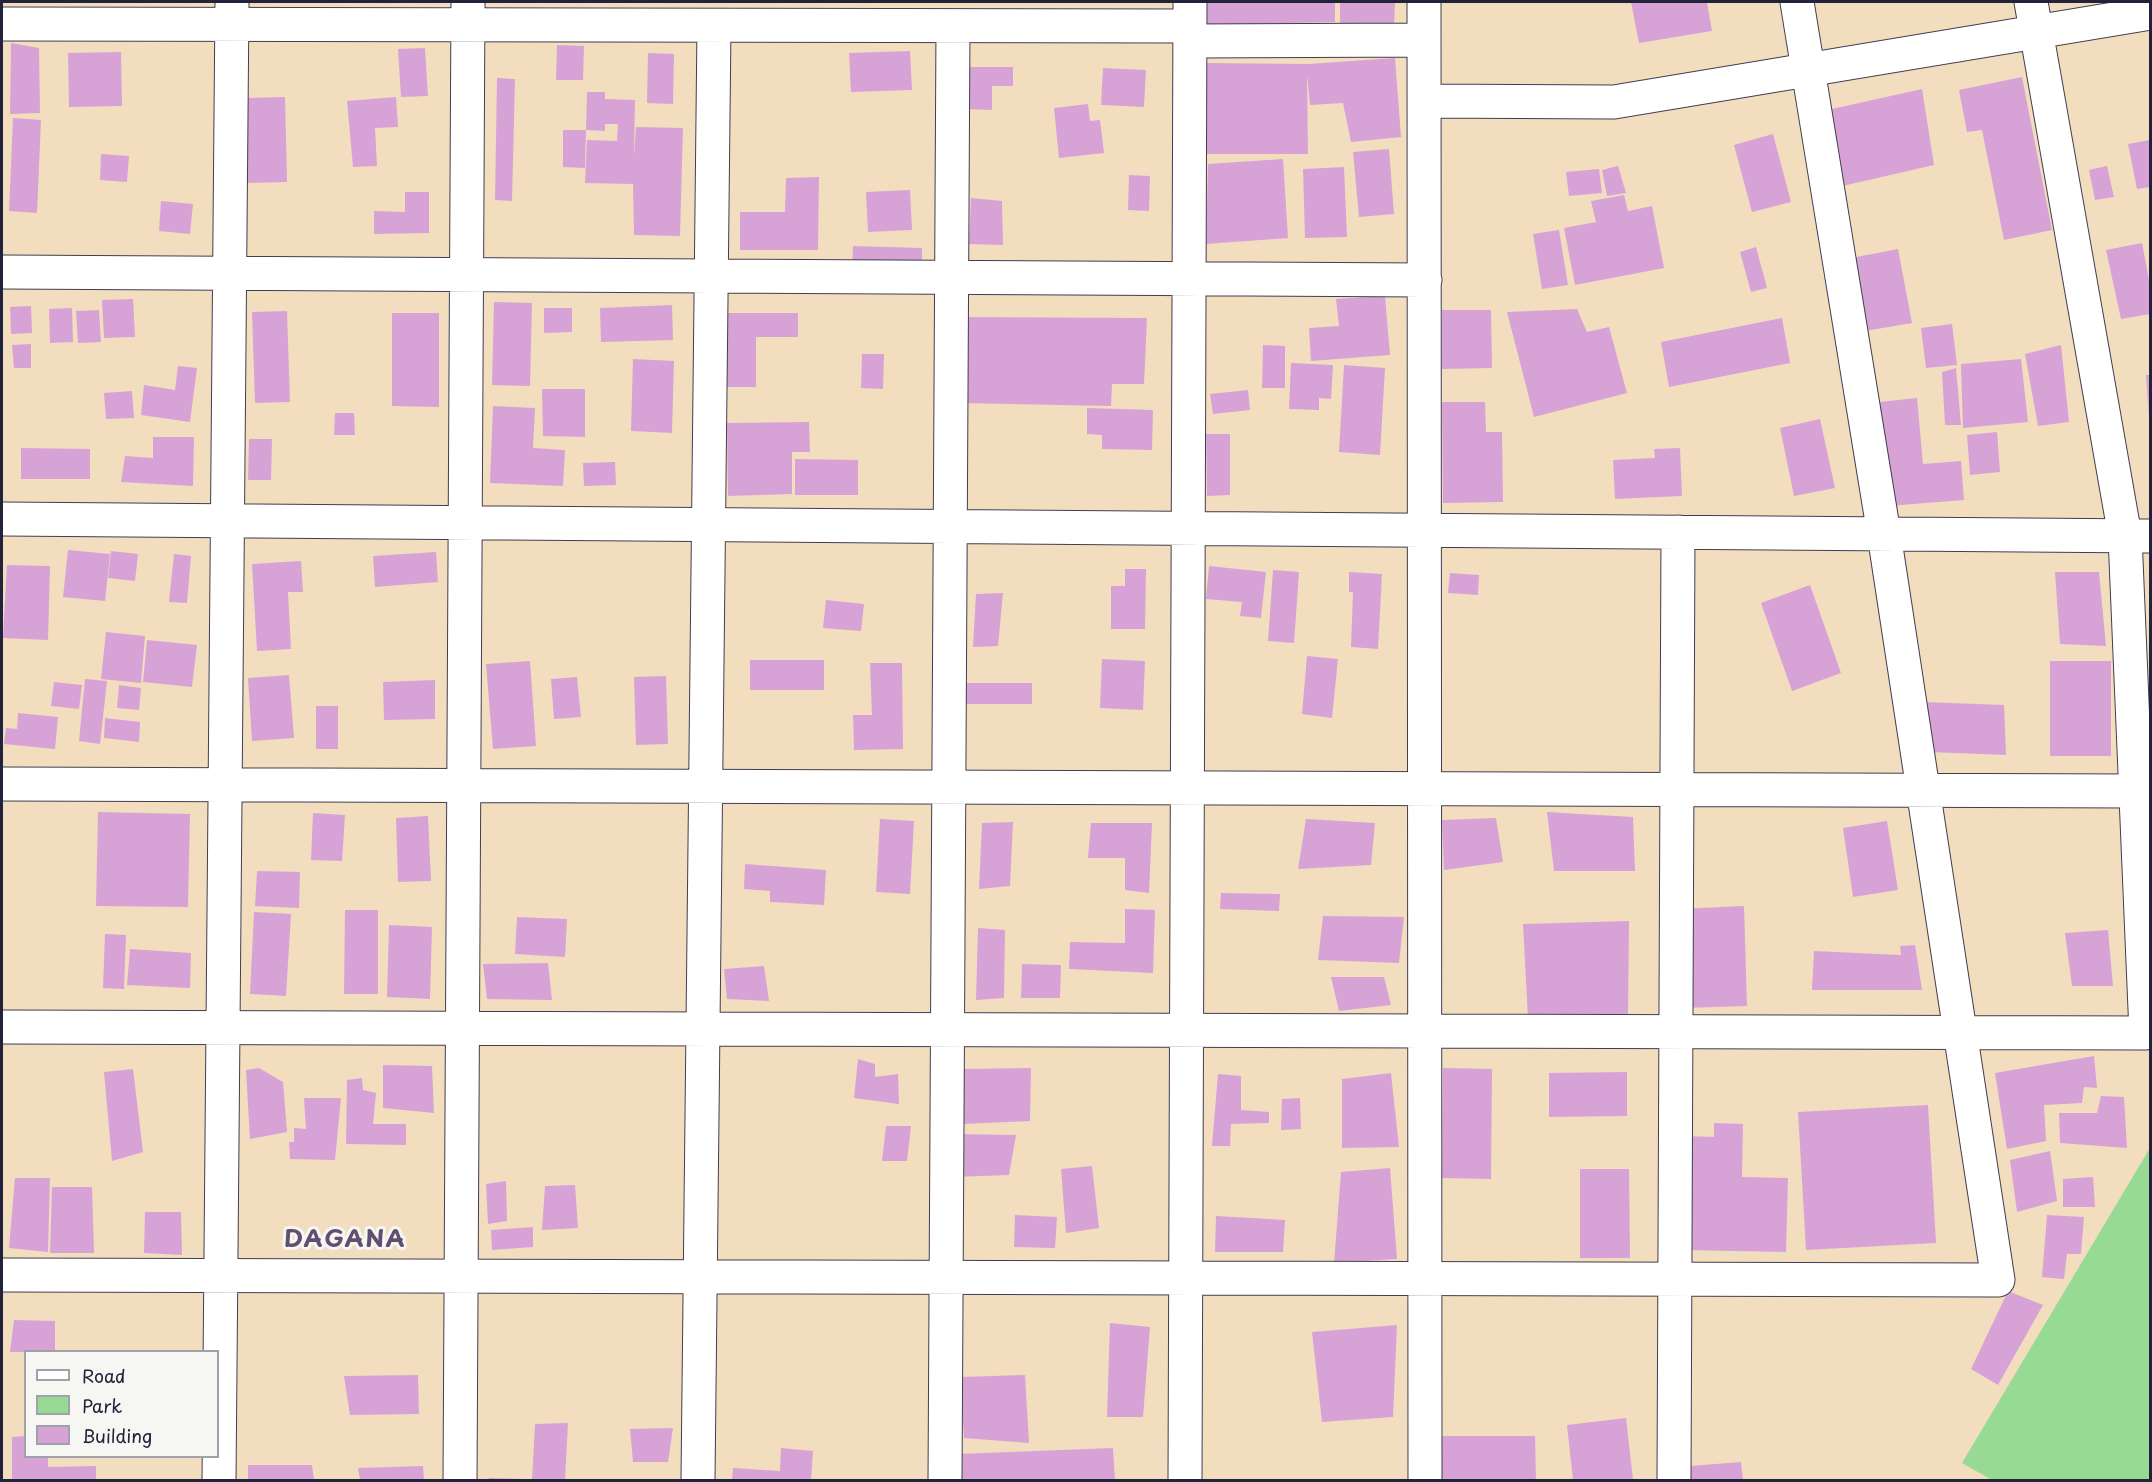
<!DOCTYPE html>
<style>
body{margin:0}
#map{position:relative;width:2152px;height:1482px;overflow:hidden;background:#f3ddbf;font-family:"Playpen Sans",sans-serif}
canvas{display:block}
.frame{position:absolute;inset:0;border:3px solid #22223b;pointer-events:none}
.legend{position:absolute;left:24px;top:1350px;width:195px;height:108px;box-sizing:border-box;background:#f6f6f2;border:2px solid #a1a1a9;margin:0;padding:8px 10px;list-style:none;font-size:18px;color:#22223b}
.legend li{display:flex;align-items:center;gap:12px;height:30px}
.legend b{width:30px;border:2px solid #a1a1a9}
</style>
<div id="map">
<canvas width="2152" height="1482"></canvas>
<div class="frame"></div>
<ul class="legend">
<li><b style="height:8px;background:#fff"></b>Road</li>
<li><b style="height:16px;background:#96da93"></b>Park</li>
<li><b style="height:16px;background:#d7a3d7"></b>Building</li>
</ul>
</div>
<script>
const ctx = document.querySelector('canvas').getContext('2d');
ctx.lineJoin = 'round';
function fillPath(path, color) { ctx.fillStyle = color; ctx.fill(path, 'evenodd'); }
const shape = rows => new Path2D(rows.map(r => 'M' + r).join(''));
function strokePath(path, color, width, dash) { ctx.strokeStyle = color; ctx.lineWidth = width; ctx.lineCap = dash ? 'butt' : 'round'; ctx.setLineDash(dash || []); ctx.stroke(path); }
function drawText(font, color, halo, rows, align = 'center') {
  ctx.font = font + ' "Playpen Sans",sans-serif'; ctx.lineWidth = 6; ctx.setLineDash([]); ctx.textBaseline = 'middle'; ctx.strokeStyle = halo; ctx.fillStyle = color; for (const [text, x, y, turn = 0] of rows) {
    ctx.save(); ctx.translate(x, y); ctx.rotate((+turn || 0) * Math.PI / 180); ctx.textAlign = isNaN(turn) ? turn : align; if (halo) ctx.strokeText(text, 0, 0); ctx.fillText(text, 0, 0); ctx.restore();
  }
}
fillPath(shape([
 [2150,1148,2150,1480,1992,1480,1962,1463]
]), '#96da93');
fillPath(shape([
 [1207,2,1335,2,1335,22,1206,25],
 [1340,2,1395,2,1394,26,1340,27],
 [1631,2,1707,2,1712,31,1639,43],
 [11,43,39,48,40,113,10,114],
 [557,45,584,46,583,80,556,80],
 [425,48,428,96,401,97,398,49],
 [910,51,912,90,851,92,849,53],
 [121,52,122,106,69,107,68,53],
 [648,53,674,54,673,104,647,103],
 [1395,58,1401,137,1351,142,1343,103,1310,105,1307,74,1308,154,1205,154,1204,63,1308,64],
 [967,67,1013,67,1013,86,992,86,992,110,967,109],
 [1103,68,1146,70,1144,107,1101,105],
 [2022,77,2052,230,2004,240,1982,130,1967,132,1959,90],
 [497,78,515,79,512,201,495,200],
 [1922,89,1934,165,1838,187,1823,111],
 [587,92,605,92,605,99,635,100,634,158,636,127,683,128,680,236,634,235,633,184,585,183,587,140,617,141,618,124,605,124,605,131,586,130],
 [285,97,287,182,247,183,245,98],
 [396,97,398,127,375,128,377,166,353,167,347,101],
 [1088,104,1090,121,1100,120,1104,153,1059,158,1054,108],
 [13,118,41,120,37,213,9,211],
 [563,130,586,130,585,168,563,167],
 [1773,134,1791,202,1752,212,1734,145],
 [2150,140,2150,187,2137,189,2128,144],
 [1389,149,1394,214,1359,217,1353,152],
 [101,154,129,156,127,182,100,180],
 [1283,159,1288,238,1206,244,1208,164],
 [1618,166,1626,193,1607,196,1602,170],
 [2107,166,2114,197,2095,200,2089,170],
 [1344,167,1347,237,1305,238,1303,169],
 [1599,169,1602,193,1569,196,1566,172],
 [1129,175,1150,176,1149,211,1128,210],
 [819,177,818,250,740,250,740,212,785,212,786,178],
 [910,190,912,230,868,232,866,192],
 [405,192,429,192,429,233,374,234,374,211,405,212],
 [1624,195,1628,211,1652,206,1664,268,1575,285,1564,228,1596,222,1591,201],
 [971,198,1002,201,1003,245,969,244],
 [161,201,193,204,190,234,159,231],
 [1559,230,1568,285,1542,289,1533,234],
 [2142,243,2150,285,2150,314,2121,319,2106,250],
 [853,246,922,248,922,275,852,273],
 [1756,247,1767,288,1751,292,1740,252],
 [1898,249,1912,323,1859,332,1846,259],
 [1385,296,1390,355,1311,361,1309,328,1339,326,1336,299],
 [133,299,135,337,104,338,102,300],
 [494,302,532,303,530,386,492,385],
 [672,305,673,340,601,342,600,308],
 [31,306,32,333,11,334,10,307],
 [72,308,73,342,50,343,49,309],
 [544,308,572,308,572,332,544,333],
 [1577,309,1587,332,1609,327,1627,393,1534,417,1507,312],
 [99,310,101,342,78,343,76,311],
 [1442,310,1491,310,1492,368,1442,369],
 [287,311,290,402,255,403,252,312],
 [392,313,439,313,439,407,392,406],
 [727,313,798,313,798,337,756,337,756,387,727,387],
 [967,317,1147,318,1144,384,1112,384,1111,406,959,403],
 [1782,318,1790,363,1669,387,1661,342],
 [1952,324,1957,365,1926,368,1921,328],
 [31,344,31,368,14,368,12,345],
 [1263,345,1285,346,1285,388,1262,388],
 [2061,345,2069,422,2038,426,2025,354],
 [862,354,884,354,883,389,861,388],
 [633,359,674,361,672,433,631,431],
 [2021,359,2028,422,1963,428,1961,364],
 [1291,363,1333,365,1331,399,1319,398,1319,410,1289,409],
 [1344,365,1385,368,1380,455,1339,452],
 [178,366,197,368,190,422,141,415,144,385,175,390],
 [1956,368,1961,425,1945,425,1942,372],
 [2146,375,2150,375,2150,417,2149,417],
 [542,389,585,389,585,437,543,436],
 [1248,390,1250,410,1213,414,1210,394],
 [132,391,134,418,106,419,104,393],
 [1917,398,1923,464,1961,461,1964,500,1888,506,1879,402],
 [1442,402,1485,402,1486,432,1502,432,1503,502,1443,503],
 [493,406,535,408,533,448,565,450,563,486,490,483],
 [1087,408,1153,410,1152,450,1102,449,1102,435,1087,434],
 [335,413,354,413,355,435,334,435],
 [1820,419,1835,488,1794,496,1780,428],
 [809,422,810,452,792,452,792,494,728,496,727,423],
 [1997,432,2000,472,1970,475,1967,435],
 [1206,434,1230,434,1230,495,1207,496],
 [153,437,194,437,193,486,121,482,125,456,153,458],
 [249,439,272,439,271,480,248,480],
 [21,448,90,449,90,479,21,479],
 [1680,448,1682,496,1615,499,1613,460,1655,458,1654,449],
 [795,459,858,460,858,495,795,495],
 [615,462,616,485,584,486,583,463],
 [68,550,110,554,105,601,63,597],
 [111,551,138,554,135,581,108,578],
 [436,552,438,582,375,587,373,556],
 [174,554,191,556,187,603,169,602],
 [301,561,303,592,288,592,291,649,257,651,252,564],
 [7,565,50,566,48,640,3,638],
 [1209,566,1266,572,1261,618,1240,616,1242,602,1206,599],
 [1125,569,1146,569,1145,629,1111,629,1111,586,1125,586],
 [1273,570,1299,572,1294,643,1268,641],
 [1349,572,1382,574,1378,649,1351,647,1353,592,1349,592],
 [2055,572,2099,572,2106,646,2060,644],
 [1450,573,1479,575,1478,595,1448,593],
 [1810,585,1841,673,1792,691,1761,603],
 [1003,593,998,646,973,647,976,594],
 [826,600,864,604,861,631,823,628],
 [106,632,145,636,141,683,101,679],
 [147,640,197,645,192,687,143,682],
 [1307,656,1338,659,1332,718,1302,714],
 [1102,659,1145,661,1143,710,1100,708],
 [750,660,824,660,824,690,750,690],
 [530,661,536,746,493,749,486,664],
 [2050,661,2111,661,2111,756,2050,756],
 [870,663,902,663,903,749,854,750,853,715,872,715],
 [289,675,294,738,252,741,248,678],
 [666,676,668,744,636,745,634,677],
 [577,677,581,717,554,719,551,679],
 [85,679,107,681,100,744,79,741],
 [435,680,435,719,384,720,383,682],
 [54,682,82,685,79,709,51,706],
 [960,683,1032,683,1032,704,960,704],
 [119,685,141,688,139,710,117,708],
 [1924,702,2004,705,2006,755,1929,752],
 [316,706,338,706,338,749,316,749],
 [18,713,58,717,55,749,4,744,6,728,17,729],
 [105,718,140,722,139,742,104,738],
 [98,812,190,814,188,907,96,906],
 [1547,812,1633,817,1635,871,1554,871],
 [313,813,345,815,342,861,311,860],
 [428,816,431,881,398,882,396,818],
 [1496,818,1503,862,1444,870,1442,820],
 [880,819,914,821,910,894,876,892],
 [1306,819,1375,823,1371,865,1298,869],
 [1887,821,1898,890,1853,897,1843,828],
 [1013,822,1010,886,979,889,982,823],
 [1091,823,1152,823,1149,893,1125,890,1125,858,1088,858],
 [745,864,826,870,824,905,770,902,770,891,744,889],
 [257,871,300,872,299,908,255,906],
 [1221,893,1280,894,1279,911,1220,909],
 [1744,906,1747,1006,1682,1008,1679,909],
 [1125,909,1155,910,1153,973,1069,969,1070,942,1125,943],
 [345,910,378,910,378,994,344,994],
 [254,912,291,914,286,996,250,994],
 [1323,916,1404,917,1399,963,1318,960],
 [517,917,567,919,565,957,515,954],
 [1629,921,1628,1015,1528,1019,1523,924],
 [389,925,432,927,430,999,387,997],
 [978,928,1005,930,1004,998,976,1000],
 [2108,930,2113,986,2072,986,2065,933],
 [105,934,126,935,124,989,103,988],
 [1915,945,1922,990,1812,990,1814,951,1901,955,1900,946],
 [130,949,191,953,190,988,127,985],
 [548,963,552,1000,487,999,483,964],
 [1022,964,1061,965,1060,998,1021,998],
 [764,966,769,1001,727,999,724,969],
 [1331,977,1384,977,1391,1005,1339,1011],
 [2094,1056,2097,1088,2084,1087,2082,1103,2044,1105,2046,1141,2007,1149,1995,1073],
 [858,1059,875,1064,875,1077,898,1074,899,1104,854,1098],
 [383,1065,432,1066,434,1113,383,1108],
 [259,1068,283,1082,287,1132,250,1139,246,1070],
 [1031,1068,1030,1121,963,1124,963,1069],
 [1443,1068,1492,1069,1491,1179,1442,1178],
 [133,1069,143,1152,112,1161,104,1072],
 [1627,1072,1627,1116,1549,1117,1549,1073],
 [1391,1073,1399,1147,1342,1148,1342,1079],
 [1218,1074,1241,1076,1241,1110,1269,1112,1269,1123,1231,1124,1230,1146,1212,1146],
 [362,1078,363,1090,376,1093,373,1124,406,1124,406,1145,346,1144,347,1080],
 [2101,1096,2124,1097,2127,1148,2060,1143,2059,1113,2097,1113],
 [304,1098,341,1098,335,1160,290,1159,289,1142,294,1142,294,1128,306,1129],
 [1300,1098,1301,1129,1281,1130,1282,1099],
 [1928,1105,1936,1243,1806,1250,1798,1112],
 [1714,1123,1743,1124,1742,1177,1788,1178,1786,1252,1682,1250,1684,1136,1714,1137],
 [886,1126,911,1126,907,1161,882,1161],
 [955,1134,1016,1135,1009,1175,953,1177],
 [2050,1151,2057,1201,2017,1212,2010,1160],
 [1092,1166,1099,1228,1066,1233,1061,1169],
 [1390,1168,1397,1259,1334,1263,1341,1172],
 [1580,1169,1629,1169,1630,1258,1580,1258],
 [2093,1177,2095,1207,2063,1207,2063,1179],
 [15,1178,50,1178,48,1252,9,1248],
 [506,1181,507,1221,488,1224,486,1184],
 [575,1185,578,1228,542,1230,545,1186],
 [52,1187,92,1187,94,1253,50,1253],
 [145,1212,181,1212,182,1255,144,1253],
 [1015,1215,1057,1217,1055,1248,1014,1247],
 [2047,1215,2084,1217,2081,1254,2067,1254,2064,1279,2042,1277],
 [1216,1216,1285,1220,1283,1252,1215,1252],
 [533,1227,533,1247,492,1250,491,1230],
 [2008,1291,2043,1305,1998,1385,1971,1369],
 [14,1320,55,1321,55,1352,10,1352],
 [1110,1323,1150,1327,1143,1417,1107,1417],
 [1397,1325,1393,1417,1322,1422,1312,1332],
 [418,1375,419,1414,350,1415,344,1376],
 [1025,1375,1029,1443,964,1438,960,1377],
 [1626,1418,1633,1480,1573,1480,1567,1425],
 [568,1423,565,1480,532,1480,535,1424],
 [673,1428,668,1462,633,1462,630,1429],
 [26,1436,26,1456,48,1456,48,1467,96,1466,96,1480,12,1480,12,1437],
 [1439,1436,1535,1436,1536,1480,1439,1480],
 [781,1448,813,1451,811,1480,732,1480,733,1468,780,1471],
 [1113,1448,1115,1480,959,1480,958,1454],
 [1741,1462,1743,1480,1678,1480,1677,1467],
 [248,1465,312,1465,314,1480,248,1480],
 [423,1466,424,1480,360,1480,358,1468],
 [489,1478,522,1479,522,1480,489,1480]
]), '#d7a3d7');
const minor = shape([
 [1424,2,1425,1480],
 [2,24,1190,26],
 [1190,41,1424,40],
 [1425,101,1614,102,2150,13],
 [2,272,1425,280],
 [2,519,2150,536],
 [2,784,2135,791],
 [2,1027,2146,1033,2125,536,2031,2],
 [2,1275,1998,1280,1884,534,1797,2],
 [219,1480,232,2],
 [460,1480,468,2],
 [698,1480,714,26],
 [945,1480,953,26],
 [1185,1480,1190,2],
 [1674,1480,1678,532]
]);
strokePath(minor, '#413e4f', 35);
strokePath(minor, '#fff', 33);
ctx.letterSpacing = '1.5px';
drawText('bold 24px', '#614f72', '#f6f6f2', [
 ["DAGANA",345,1240]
]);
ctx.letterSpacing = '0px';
</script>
